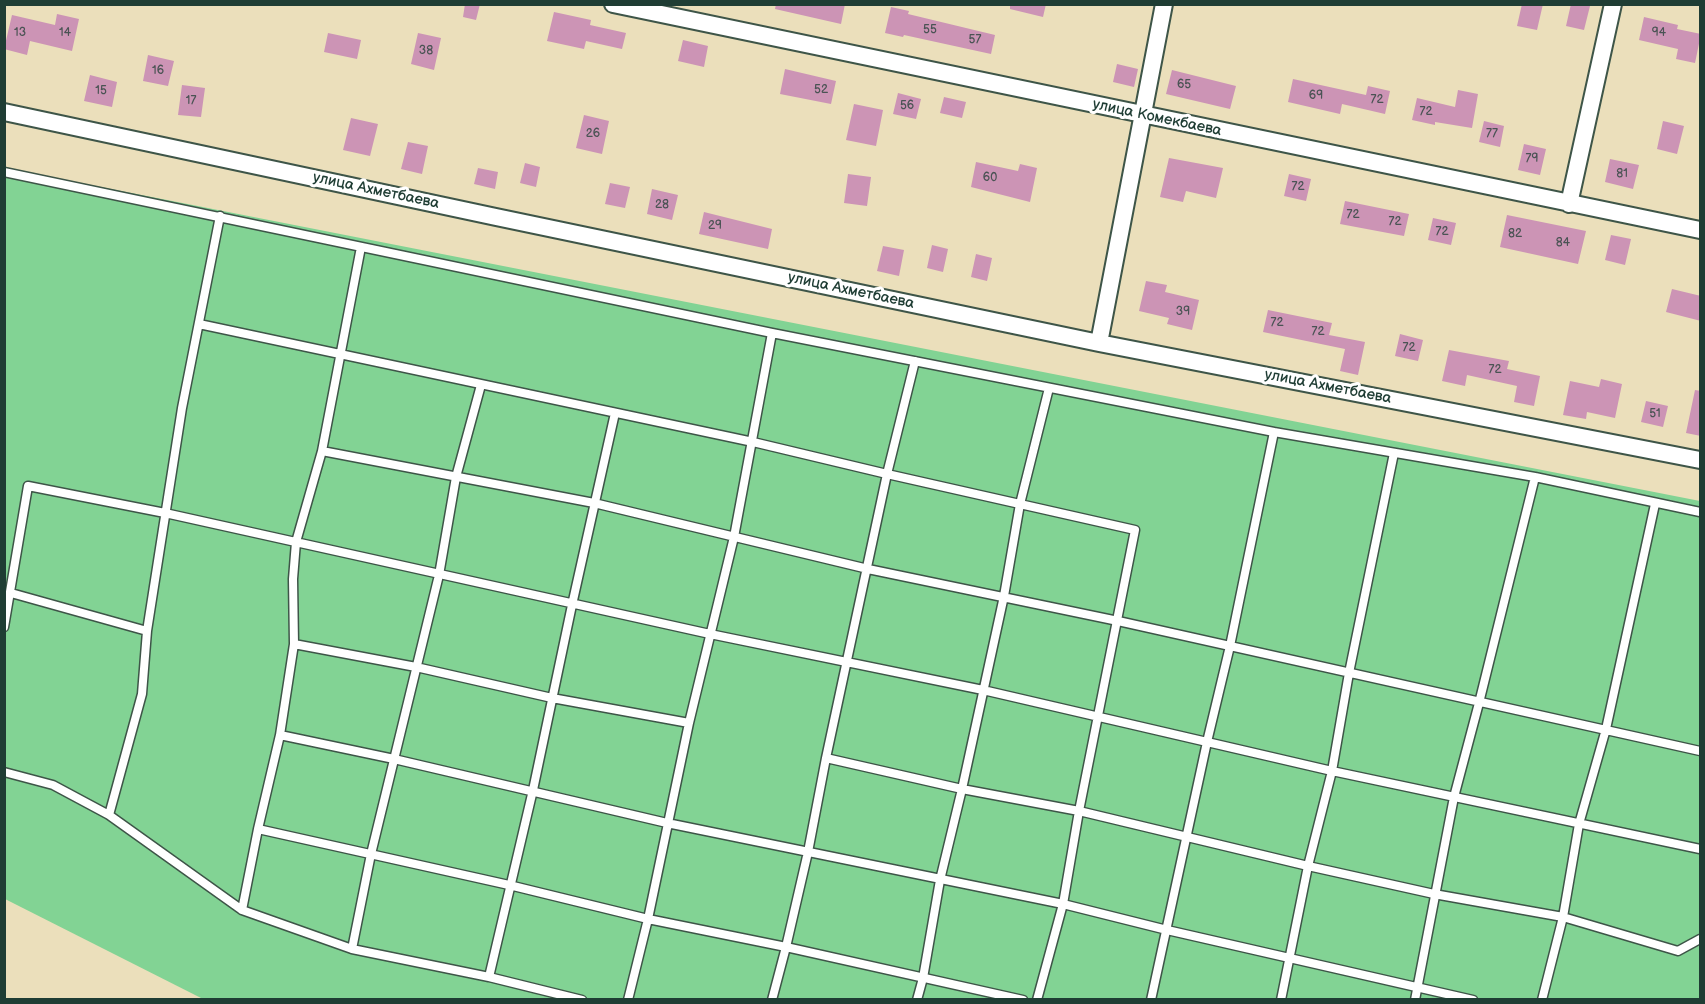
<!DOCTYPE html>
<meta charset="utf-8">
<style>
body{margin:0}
#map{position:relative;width:1705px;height:1004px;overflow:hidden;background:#ebdfbb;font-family:"Balsamiq Sans",sans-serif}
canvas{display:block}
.frame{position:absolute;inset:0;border:6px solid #1f3d34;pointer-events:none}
</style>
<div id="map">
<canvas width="1705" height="1004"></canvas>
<div class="frame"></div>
</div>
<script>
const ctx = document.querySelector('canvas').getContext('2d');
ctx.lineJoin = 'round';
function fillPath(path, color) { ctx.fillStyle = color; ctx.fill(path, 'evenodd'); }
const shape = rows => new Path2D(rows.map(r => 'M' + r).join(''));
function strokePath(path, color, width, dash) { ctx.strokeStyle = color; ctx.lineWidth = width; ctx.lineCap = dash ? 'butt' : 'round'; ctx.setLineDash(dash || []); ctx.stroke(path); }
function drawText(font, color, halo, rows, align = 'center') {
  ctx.font = font + ' "Balsamiq Sans",sans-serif'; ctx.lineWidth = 6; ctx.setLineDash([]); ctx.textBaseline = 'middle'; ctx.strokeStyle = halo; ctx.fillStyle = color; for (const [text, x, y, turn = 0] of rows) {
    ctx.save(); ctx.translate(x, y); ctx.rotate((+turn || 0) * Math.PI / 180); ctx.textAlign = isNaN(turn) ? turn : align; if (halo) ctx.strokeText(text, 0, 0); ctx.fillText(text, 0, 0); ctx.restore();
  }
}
fillPath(shape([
 [4,168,1700,501,1700,999,203,999,5,899]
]), '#82d394');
fillPath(shape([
 [465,4,480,4,476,20,463,17],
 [776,4,845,4,841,24,775,9],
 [1010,4,1046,4,1043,17,1010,9],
 [1522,4,1543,4,1537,30,1517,26],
 [1571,4,1590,6,1584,30,1566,26],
 [891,7,909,11,908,14,995,35,991,54,904,35,903,37,885,33],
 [554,12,591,20,590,25,626,33,622,49,586,41,584,49,547,41],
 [57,14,79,19,72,51,30,41,27,55,4,49,12,15,55,25],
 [1644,17,1678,25,1677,29,1701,34,1695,63,1676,59,1678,49,1639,40],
 [328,33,361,40,357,59,324,52],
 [418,33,441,38,434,70,411,64],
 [683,40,708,46,704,67,678,61],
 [148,55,174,61,168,86,143,81],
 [1117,64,1138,69,1134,87,1113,82],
 [785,69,836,81,831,104,780,94],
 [1172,70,1236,86,1230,109,1166,94],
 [90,75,117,82,112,107,84,101],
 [1293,79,1366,95,1368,86,1390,91,1385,114,1342,104,1340,114,1288,102],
 [182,85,205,88,201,117,178,115],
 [1458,90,1478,94,1472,128,1435,122,1435,125,1412,120,1417,98,1455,107],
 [898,93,921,99,916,119,893,114],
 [944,97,966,102,962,118,940,113],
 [854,104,883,110,876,146,846,140],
 [584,115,609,121,602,154,576,148],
 [351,118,378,124,370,156,343,150],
 [1484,121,1504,126,1500,147,1479,142],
 [1663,121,1684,126,1677,154,1657,149],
 [408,142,428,146,422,174,401,169],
 [1524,144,1546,149,1540,175,1518,170],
 [1169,158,1223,168,1216,198,1186,191,1183,202,1160,197],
 [1610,159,1639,165,1633,189,1605,182],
 [976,162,1018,171,1020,164,1037,168,1030,202,971,187],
 [525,163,540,167,536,187,520,183],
 [478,168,498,172,495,189,474,184],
 [848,174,871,177,867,206,844,203],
 [1289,174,1311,179,1306,201,1284,196],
 [610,183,630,187,625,208,605,204],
 [652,189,678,195,672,220,647,214],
 [1345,201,1409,214,1404,236,1340,224],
 [704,212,772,229,768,249,699,234],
 [1507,215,1586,231,1578,264,1500,247],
 [1433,218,1456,223,1451,245,1428,240],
 [1611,235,1631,239,1625,265,1605,260],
 [932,245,948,249,943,272,927,268],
 [883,246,904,250,899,276,877,271],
 [976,254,992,258,987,281,971,277],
 [1146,281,1167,285,1165,292,1199,300,1192,330,1167,324,1169,318,1139,311],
 [1672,289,1701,296,1701,321,1666,312],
 [1268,310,1332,323,1329,335,1365,342,1358,375,1340,371,1345,349,1263,332],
 [1400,334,1423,340,1418,361,1395,356],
 [1449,350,1509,361,1507,369,1540,376,1534,406,1514,402,1517,386,1467,375,1465,386,1442,381],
 [1601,379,1622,384,1615,418,1587,412,1586,419,1563,415,1570,381,1599,387],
 [1695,390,1701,391,1701,436,1686,433],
 [1646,401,1668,406,1663,427,1641,422]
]), '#cc94b5');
const lane = shape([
 [4,172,772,333,1274,432,1535,477,1700,512],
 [199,324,753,442,887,474,1135,530,1079,811,1063,904,1037,1000],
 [322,451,594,503,868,569,1118,621,1700,751],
 [11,593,147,631],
 [4,627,28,486,165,513,710,634,983,690,1332,771,1700,849],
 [294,644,416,667,552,698,689,723],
 [280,735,394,759,667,823,1063,904,1167,930,1473,1000],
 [826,758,962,789,1079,811,1308,866,1434,894,1563,917,1678,951,1700,939],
 [4,772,53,785,109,815,242,910,352,949,489,977,582,1000],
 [109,815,142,694,147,631,182,408,220,216],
 [258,829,509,885,648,919,786,947,1023,1000],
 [242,910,258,829,280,735,294,644,293,579,296,542,322,451,361,247],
 [352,949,371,854,439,575,456,477,481,385],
 [489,977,533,790,572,605,615,413],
 [628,1000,648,919,689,723,734,537,772,333],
 [772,1000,786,947,808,852,826,758,887,474,915,361],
 [917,1000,923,978,940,880,962,789,1004,596,1020,504,1049,388],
 [1151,1000,1207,742,1230,646,1274,432],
 [1281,1000,1308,866,1332,771,1349,673,1394,453],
 [1415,1000,1454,797,1479,703,1535,477],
 [1542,1000,1563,917,1579,824,1606,729,1655,504]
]);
const street = shape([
 [613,4,1700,230],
 [4,112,496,217,1099,343,1700,460],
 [1569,204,1613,4],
 [1099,343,1164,4]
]);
strokePath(lane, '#3e5548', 11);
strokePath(street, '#3e5548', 20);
strokePath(lane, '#fff', 8);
strokePath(street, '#fff', 16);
drawText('12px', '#4a5354', null, [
 ["55",930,30],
 ["13",20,33],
 ["14",65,33],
 ["94",1659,33],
 ["57",975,40],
 ["38",426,51],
 ["16",158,71],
 ["65",1184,85],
 ["52",821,90],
 ["15",101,91],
 ["69",1316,96],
 ["72",1377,100],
 ["17",191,101],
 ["56",907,106],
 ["72",1426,112],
 ["26",593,134],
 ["77",1492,134],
 ["79",1532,159],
 ["81",1622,174],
 ["60",990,178],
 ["72",1298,187],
 ["28",662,205],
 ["72",1353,215],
 ["72",1395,222],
 ["29",715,226],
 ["72",1442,232],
 ["82",1515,234],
 ["84",1563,243],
 ["39",1183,312],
 ["72",1277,323],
 ["72",1318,332],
 ["72",1409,348],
 ["72",1495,370],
 ["51",1655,414]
]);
drawText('15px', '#1f3d34', '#fff', [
 ["улица Комекбаева",1157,118,12],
 ["улица Ахметбаева",376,191,12],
 ["улица Ахметбаева",851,291,12],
 ["улица Ахметбаева",1328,387,11]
]);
</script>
